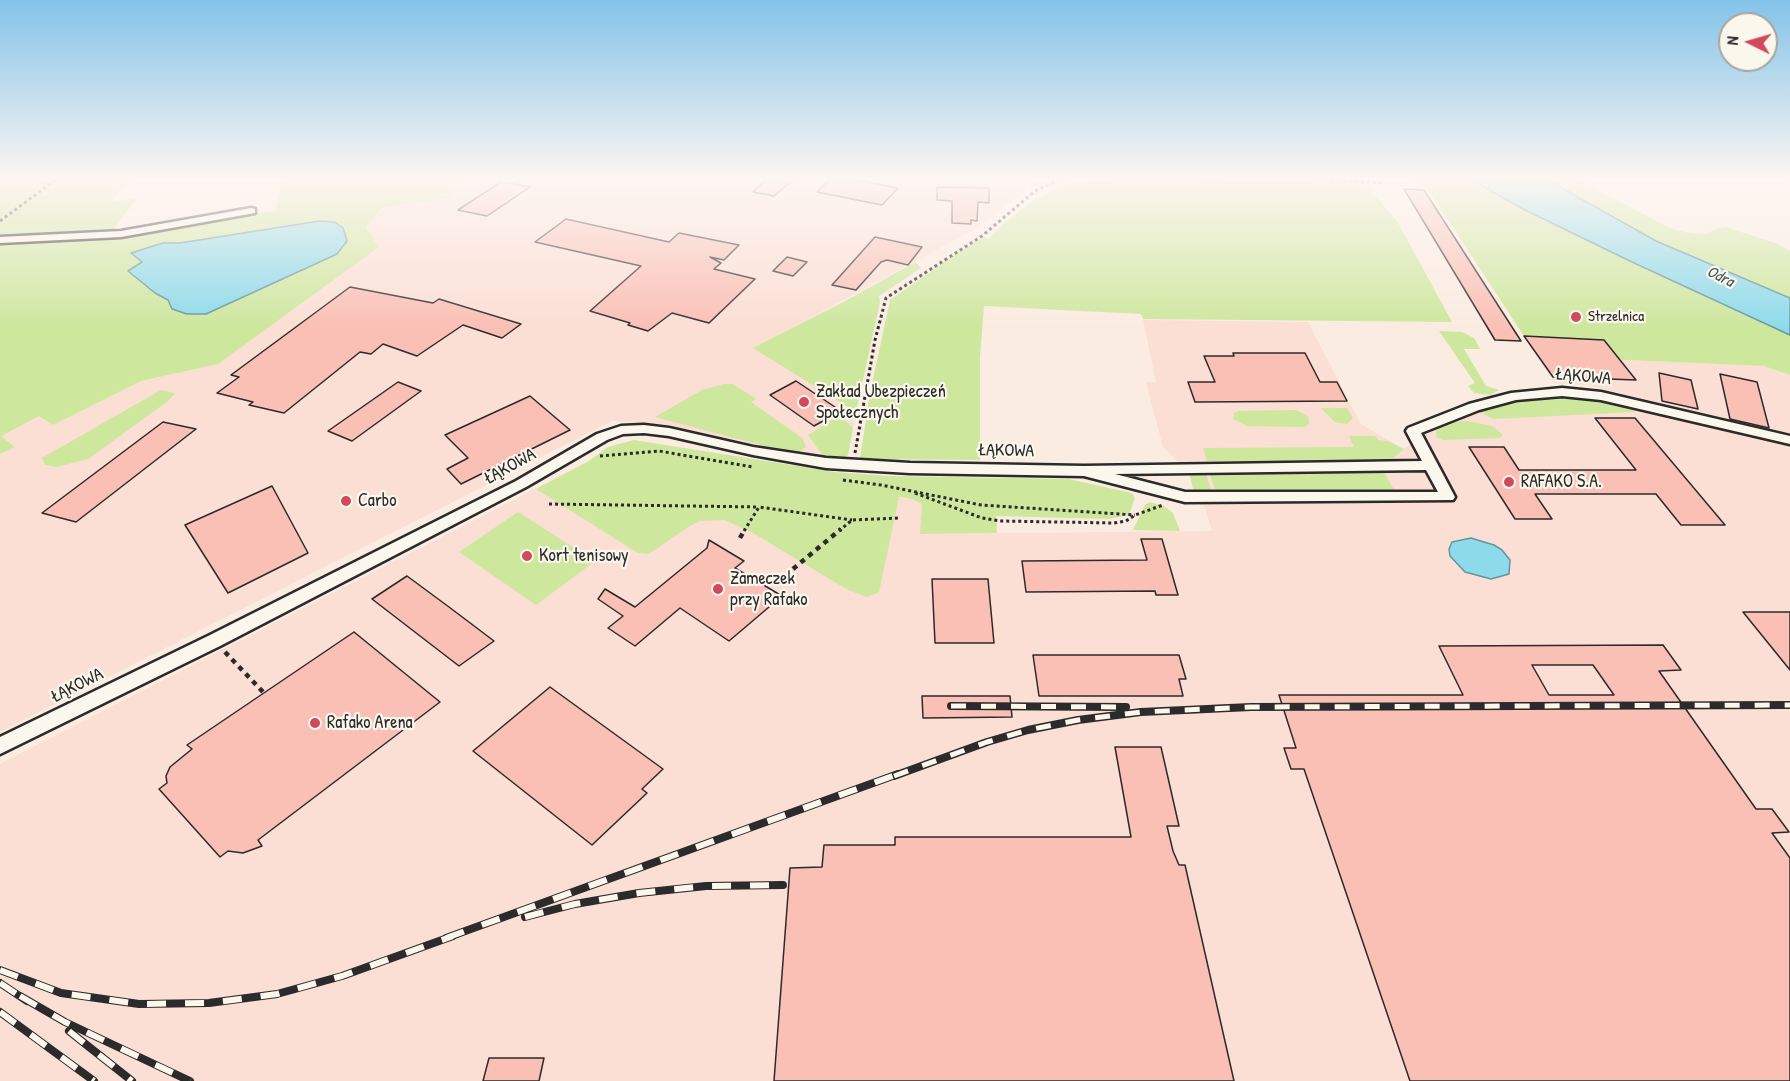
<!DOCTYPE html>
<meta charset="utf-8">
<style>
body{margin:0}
#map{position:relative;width:1790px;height:1081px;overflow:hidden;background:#fbece1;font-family:"Patrick Hand",sans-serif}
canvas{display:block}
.north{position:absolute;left:1718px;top:12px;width:60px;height:60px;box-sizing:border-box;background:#fbf7ec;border:2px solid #a8a59f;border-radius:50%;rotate:275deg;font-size:16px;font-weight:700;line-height:24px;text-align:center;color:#2b2b2b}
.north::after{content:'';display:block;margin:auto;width:21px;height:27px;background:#d1495b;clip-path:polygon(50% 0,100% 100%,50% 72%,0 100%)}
</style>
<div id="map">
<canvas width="1790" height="1081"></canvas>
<div class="north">N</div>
</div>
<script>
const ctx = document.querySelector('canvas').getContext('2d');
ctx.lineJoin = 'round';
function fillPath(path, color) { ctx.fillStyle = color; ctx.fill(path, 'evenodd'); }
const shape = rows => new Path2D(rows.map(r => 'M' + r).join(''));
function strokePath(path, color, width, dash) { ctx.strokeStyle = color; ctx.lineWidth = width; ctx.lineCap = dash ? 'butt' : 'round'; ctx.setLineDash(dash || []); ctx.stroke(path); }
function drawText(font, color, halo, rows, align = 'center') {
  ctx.font = font + ' "Patrick Hand",sans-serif'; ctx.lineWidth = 4.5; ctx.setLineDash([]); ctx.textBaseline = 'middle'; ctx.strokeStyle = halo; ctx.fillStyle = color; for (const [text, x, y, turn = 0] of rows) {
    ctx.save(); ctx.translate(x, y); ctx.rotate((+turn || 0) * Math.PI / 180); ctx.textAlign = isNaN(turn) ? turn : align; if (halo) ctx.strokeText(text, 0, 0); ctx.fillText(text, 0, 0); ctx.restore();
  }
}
fillPath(shape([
 [465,178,1025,178,1026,190,979,227,754,348,856,412,848,455,843,459,814,457,732,443,670,425,612,421,0,732,0,454,15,446,0,436,39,416,53,425,141,381,218,364,378,247,366,228,383,207,447,199],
 [1143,320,1308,322,1361,424,1403,449,1437,427,1494,407,1543,399,1622,403,1790,445,1790,1081,0,1081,0,764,589,461,912,499,922,504,921,534,1212,531,1206,510,1194,493,1189,472,1163,447,1146,382,1156,382],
 [1537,356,1764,366,1790,375,1790,435,1587,385,1554,383]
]), '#fbded4');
fillPath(shape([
 [0,178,130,178,110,202,137,198,110,234,276,211,281,178,465,178,447,199,382,207,366,228,379,247,218,364,141,381,53,425,39,416,1,436,15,447,0,454],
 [1123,178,1362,181,1397,221,1452,322,1143,319,1141,314,984,306,980,357,980,460,860,459,870,393,890,300,959,252,985,237,989,239,1003,224,1031,202,1064,184],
 [1414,178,1468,178,1523,209,1632,262,1790,335,1790,375,1764,366,1537,356,1428,189],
 [1540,178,1575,178,1672,229,1690,233,1707,234,1715,229,1726,227,1775,243,1790,251,1790,298,1656,241],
 [915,262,921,268,879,296,880,302,856,412,753,348,847,300],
 [1439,331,1462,332,1474,338,1480,349,1464,349,1486,386,1499,390,1490,395,1474,393,1468,386,1475,383],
 [724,384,733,384,756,399,751,402,802,438,806,447,800,452,768,447,655,417,702,390],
 [161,390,175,393,168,401,88,459,57,467,45,465,42,458],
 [1576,396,1622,403,1629,406,1634,412,1493,419,1481,412,1515,402],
 [1321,408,1347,408,1353,418,1347,424,1335,422],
 [1296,410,1308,416,1309,424,1304,427,1247,426,1233,419,1234,413,1238,411],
 [840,415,853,428,848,455,843,459,827,461,808,435],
 [1467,421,1492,426,1503,435,1500,438,1443,440,1436,437,1437,427,1455,422],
 [1349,436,1375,436,1378,440,1388,441,1404,449,1392,459,1383,461,1207,461,1203,448,1354,447],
 [634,440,835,472,889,476,1068,479,1132,493,1135,498,1129,515,1109,519,996,516,997,533,920,534,922,504,912,499,899,497,879,592,867,597,848,590,753,533,725,520,700,521,688,527,655,550,647,554,638,553,536,489,589,461,608,447],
 [1189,472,1206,473,1212,494,1194,493],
 [1209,472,1384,472,1396,493,1216,493],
 [1150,502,1164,506,1173,513,1180,531,1133,530,1145,505],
 [518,512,595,561,536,605,459,552]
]), '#cde79d');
const water = shape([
 [1468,178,1544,178,1656,241,1790,298,1790,335,1632,262,1523,209,1468,178],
 [319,221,335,222,343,228,347,241,337,254,206,314,187,314,172,309,168,300,155,293,128,271,142,262,131,253,163,243,180,243,319,221],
 [1471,538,1494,545,1502,550,1510,560,1509,574,1491,579,1465,572,1450,556,1449,549,1452,542,1471,538]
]);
fillPath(water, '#8cdaea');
strokePath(water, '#65949e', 1.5);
const building = shape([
 [768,178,795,178,774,196,753,192,768,178],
 [831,178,847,178,898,188,882,205,817,192,831,178],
 [501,182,530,187,487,216,458,210,501,182],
 [937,187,989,188,989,203,978,202,977,221,971,220,971,224,952,223,952,201,937,200,937,187],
 [1404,189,1424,190,1521,341,1495,340,1404,189],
 [566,219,669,242,679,233,739,245,724,260,710,257,721,263,714,269,755,279,709,323,672,313,648,331,628,325,630,323,590,311,641,266,535,242,566,219],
 [875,237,922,247,908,265,887,260,881,262,856,290,832,285,875,237],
 [787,257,807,262,793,276,773,271,787,257],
 [350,287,433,303,439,299,521,324,502,338,463,325,417,356,383,344,371,354,360,352,284,413,249,405,253,402,217,393,239,377,231,375,350,287],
 [1524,336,1604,340,1636,380,1553,377,1524,336],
 [1233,353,1305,353,1320,382,1337,382,1347,401,1195,402,1188,382,1215,382,1204,356,1234,356,1233,353],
 [1659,373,1691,380,1698,409,1662,401,1659,373],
 [1720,374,1757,382,1769,428,1730,419,1720,374],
 [796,381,841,411,814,426,770,395,796,381],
 [398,382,421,391,352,441,328,431,398,382],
 [530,396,570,430,461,484,447,469,468,458,445,435,530,396],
 [1595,418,1635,418,1725,525,1681,525,1656,494,1535,494,1552,519,1515,519,1469,447,1504,447,1519,470,1636,470,1595,418],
 [163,422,196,429,76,522,42,513,163,422],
 [272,486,308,553,228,593,185,525,272,486],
 [1141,539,1162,539,1178,595,1156,595,1155,591,1026,592,1022,561,1147,560,1141,539],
 [709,540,744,561,735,568,782,596,729,641,680,608,635,646,608,628,623,616,598,599,605,589,635,607,707,548,709,540],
 [407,576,449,607,494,641,459,666,372,599,407,576],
 [932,579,988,579,994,643,935,643,932,579],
 [1743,612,1790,612,1790,670,1743,612],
 [354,632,440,702,258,840,262,846,243,853,228,851,220,857,159,789,167,783,166,776,170,767,192,749,187,745,354,632],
 [1663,645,1681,670,1659,671,1756,809,1772,809,1789,832,1772,833,1790,858,1790,1081,1410,1081,1304,769,1291,769,1284,748,1296,748,1279,695,1463,695,1439,646,1663,645],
 [1532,665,1593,665,1614,695,1549,695,1532,665],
 [1033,655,1179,655,1186,679,1179,679,1183,696,1039,696,1033,655],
 [550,687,663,769,642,789,647,793,592,845,473,751,550,687],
 [922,696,1010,696,1012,717,923,718,922,696],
 [1115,747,1161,747,1179,826,1167,826,1173,851,1179,865,1185,865,1234,1081,774,1081,790,868,822,867,824,845,895,845,895,837,1131,837,1115,747],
 [489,1058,544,1058,539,1081,483,1081,489,1058]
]);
fillPath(building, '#fabfb5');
strokePath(building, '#2b2b2b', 1.5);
const street = shape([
 [251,208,255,209,255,213,121,237,0,243,0,237,121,231,251,208],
 [1562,388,1601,392,1790,436,1790,444,1601,400,1562,396,1516,400,1479,410,1421,433,1455,497,1453,500,1185,502,1084,476,910,473,826,468,753,455,669,436,644,433,623,434,607,440,526,487,220,646,0,754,0,737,208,636,516,481,597,434,621,426,644,425,669,428,753,447,826,458,910,463,1084,466,1422,461,1406,431,1408,428,1469,404,1511,393,1562,388],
 [1426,470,1438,492,1185,492,1115,474,1426,470]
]);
strokePath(street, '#2b2b2b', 5);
strokePath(shape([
 [1313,178,1382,183],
 [0,221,58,178],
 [855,453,875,340,886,298,982,236,1035,191,1058,180,1073,178],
 [600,456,659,451,753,467],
 [843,480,881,485,981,505,1135,515],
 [915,493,982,518,1000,521,1114,523,1126,521,1135,515,1163,505],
 [549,504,759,507],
 [744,531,759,507,852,520],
 [839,531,852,520,900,518]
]), '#2b2b2b', 3, [3, 3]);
strokePath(shape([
 [740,538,745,529],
 [793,569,841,529],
 [225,652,264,693]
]), '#2b2b2b', 4.5, [5, 5]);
fillPath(street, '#fbf7ec');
const railFar1 = shape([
 [951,706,1126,707],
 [894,776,987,742,1028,730,1078,720,1141,712,1251,707,1790,705]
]);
const rail = shape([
 [525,917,575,904,639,893,706,886,783,885],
 [446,938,898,774],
 [0,970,61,993,139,1004,209,1003,277,994,342,976,453,936],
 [0,983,27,1001],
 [20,996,65,1022,190,1081],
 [0,1012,94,1081],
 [69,1031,132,1081]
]);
strokePath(railFar1, '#2b2b2b', 8);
strokePath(rail, '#2b2b2b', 8);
strokePath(railFar1, '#fbf7ec', 5, [15]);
strokePath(rail, '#fbf7ec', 6, [19]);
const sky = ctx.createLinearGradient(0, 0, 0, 330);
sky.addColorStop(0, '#83c3e9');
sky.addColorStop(0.54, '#fdf6f2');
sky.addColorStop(1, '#fdf6f200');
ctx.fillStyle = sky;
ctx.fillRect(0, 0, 1790, 330);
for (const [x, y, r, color] of [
 [1576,317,6,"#d1495b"],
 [804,402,6,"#d1495b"],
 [1509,482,6,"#d1495b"],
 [346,501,6,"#d1495b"],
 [527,556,6,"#d1495b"],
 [718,589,6,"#d1495b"],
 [315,723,6,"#d1495b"]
]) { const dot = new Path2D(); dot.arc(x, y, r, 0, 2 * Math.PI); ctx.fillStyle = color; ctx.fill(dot); strokePath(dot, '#fbf7ec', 2); }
drawText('15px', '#2b2b2b', '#fbf7ec', [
 ["Strzelnica",1588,317]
], 'left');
drawText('italic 16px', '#43575b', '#fbf7ec', [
 ["Odra",1720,277,26]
]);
drawText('18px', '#2b2b2b', '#fbf7ec', [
 ["ŁĄKOWA",1583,377,5],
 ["ŁĄKOWA",1006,451,1],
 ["ŁĄKOWA",510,467,-29],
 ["ŁĄKOWA",77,686,-27]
]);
drawText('18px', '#2b2b2b', '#fbf7ec', [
 ["Zakład Ubezpieczeń",816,392],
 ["Społecznych",816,413],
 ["RAFAKO S.A.",1521,482],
 ["Carbo",358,501],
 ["Kort tenisowy",539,556],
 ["Zameczek",730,579],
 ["przy Rafako",730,600],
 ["Rafako Arena",327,723]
], 'left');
</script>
